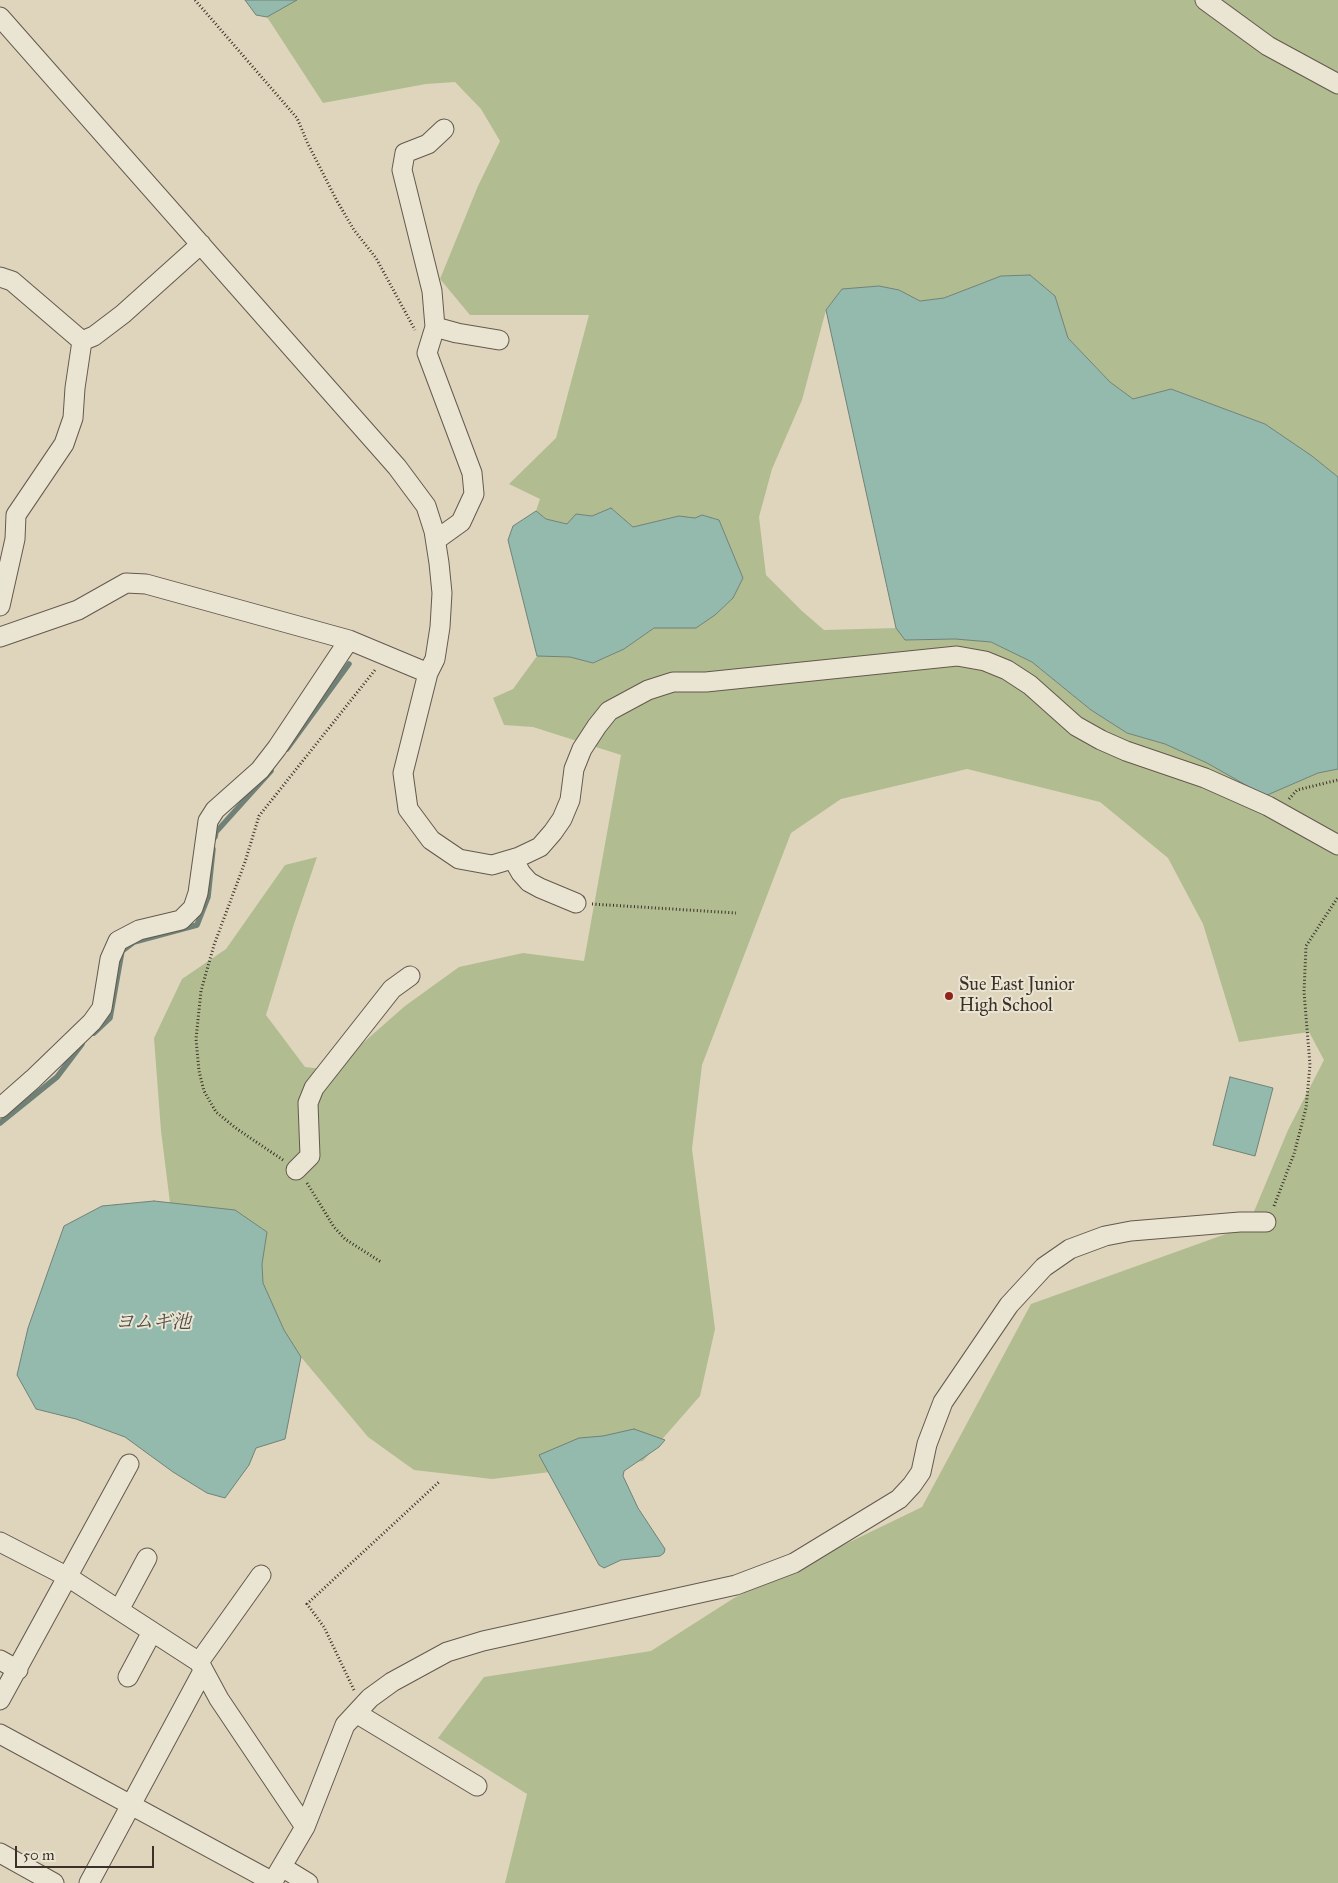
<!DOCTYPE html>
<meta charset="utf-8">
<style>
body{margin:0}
#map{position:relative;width:1338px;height:1883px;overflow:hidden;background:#dfd5bc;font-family:"IM FELL Great Primer",serif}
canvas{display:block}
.scale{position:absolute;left:15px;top:1846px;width:139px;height:22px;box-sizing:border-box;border:2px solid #3b3028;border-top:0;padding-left:6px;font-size:15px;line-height:18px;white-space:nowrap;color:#3b3028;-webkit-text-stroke:4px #eae4d3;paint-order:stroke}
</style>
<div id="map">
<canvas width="1338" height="1883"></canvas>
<div class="scale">50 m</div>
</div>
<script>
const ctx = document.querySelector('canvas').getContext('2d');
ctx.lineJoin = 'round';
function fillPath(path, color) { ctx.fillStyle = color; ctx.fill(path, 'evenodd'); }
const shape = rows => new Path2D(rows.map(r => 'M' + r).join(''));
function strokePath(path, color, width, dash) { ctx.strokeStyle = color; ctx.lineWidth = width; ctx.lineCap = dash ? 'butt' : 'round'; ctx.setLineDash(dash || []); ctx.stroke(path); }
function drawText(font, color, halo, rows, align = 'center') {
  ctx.font = font + ' "IM FELL Great Primer","Noto Serif JP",serif'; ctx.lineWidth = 4; ctx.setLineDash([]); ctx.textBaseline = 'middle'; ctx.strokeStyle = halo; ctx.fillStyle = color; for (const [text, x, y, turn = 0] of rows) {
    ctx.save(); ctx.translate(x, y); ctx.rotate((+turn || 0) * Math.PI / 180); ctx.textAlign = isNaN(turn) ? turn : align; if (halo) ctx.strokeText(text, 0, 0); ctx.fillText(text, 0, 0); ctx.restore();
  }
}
fillPath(shape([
 [297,0,1338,0,1338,477,1312,456,1265,424,1171,389,1133,399,1110,382,1068,338,1055,296,1030,275,1001,276,944,298,920,301,899,290,879,286,842,289,826,310,802,400,772,469,759,517,766,575,802,611,824,630,896,628,905,640,955,639,991,642,1032,662,1091,710,1127,733,1165,744,1207,763,1265,796,1318,773,1338,769,1338,1883,505,1883,527,1794,438,1738,484,1677,651,1651,734,1598,922,1507,1031,1304,1248,1226,1288,1130,1324,1060,1309,1032,1239,1042,1203,924,1168,858,1100,802,967,769,841,799,791,833,702,1065,692,1149,715,1329,700,1396,643,1461,492,1479,414,1470,368,1437,301,1357,284,1330,263,1283,262,1264,267,1232,235,1210,170,1203,161,1131,154,1038,182,979,226,949,285,865,317,857,294,924,266,1015,305,1067,332,1070,405,1006,459,967,523,953,584,961,621,755,533,727,504,725,493,698,513,689,537,656,570,657,593,663,624,649,654,628,696,628,715,615,733,598,743,578,719,520,702,515,695,518,679,516,633,527,611,508,592,516,577,514,567,524,546,519,536,511,540,499,509,484,556,438,589,315,470,315,440,279,478,186,500,141,481,109,455,82,426,84,323,103,267,17]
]), '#b1bd91');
const water = shape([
 [245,0,297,0,267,17,256,15,245,0],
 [1030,275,1055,296,1068,338,1110,382,1133,399,1171,389,1265,424,1312,456,1338,477,1338,769,1318,773,1265,796,1207,763,1165,744,1127,733,1091,710,1032,662,991,642,955,639,905,640,896,628,826,310,842,289,879,286,899,290,920,301,944,298,1001,276,1030,275],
 [611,508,633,527,679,516,695,518,702,515,719,520,743,578,733,598,715,615,696,628,654,628,624,649,593,663,570,657,537,656,508,540,513,526,536,511,546,519,567,524,576,514,592,516,611,508],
 [1230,1077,1273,1088,1255,1156,1213,1145,1230,1077],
 [154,1201,235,1210,267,1232,262,1264,263,1283,284,1330,301,1357,285,1439,256,1448,249,1465,225,1498,207,1493,173,1472,125,1437,76,1419,36,1409,17,1375,28,1328,64,1226,102,1206,154,1201],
 [634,1429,665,1440,659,1447,624,1471,623,1476,638,1508,665,1549,664,1553,660,1556,621,1560,604,1568,599,1565,539,1455,579,1438,603,1436,634,1429]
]);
fillPath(water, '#94b9ad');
strokePath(water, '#708278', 1);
strokePath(shape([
 [287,749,349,664],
 [215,837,216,832,271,771],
 [94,1033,110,1018,122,951,134,942,197,925,208,897,213,849],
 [0,1123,57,1077,82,1044]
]), '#708278', 5.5);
const minor = shape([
 [1205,0,1268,46,1338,84],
 [0,17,397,467,426,506,434,531,439,563,442,593,440,627,435,659,428,673,403,773,408,809,431,840,459,859,492,865,519,857,540,847,553,832,562,819,570,800,574,769,582,749,597,726,609,711,648,690,673,682,706,682,957,656,985,661,1007,670,1030,685,1076,726,1101,740,1126,751,1205,778,1268,806,1338,845],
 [0,277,12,281,82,341,94,336,123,314,201,244],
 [435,327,457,333,499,340],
 [436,540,461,522,474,494,472,473,427,353,435,327,432,291,402,170,405,153,428,144,444,129],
 [0,606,15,539,16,515,64,444,73,418,75,388,82,341],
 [0,637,78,610,126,583,146,584,349,640,428,673],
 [513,859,521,873,529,882,540,888,576,903],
 [0,1108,33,1079,92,1022,102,1008,110,959,118,941,139,930,181,920,193,908,198,893,208,821,215,810,260,770,277,748,349,640],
 [296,1170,310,1156,308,1103,314,1088,392,989,410,976],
 [0,1542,68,1577,199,1662,219,1699,305,1827],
 [119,1610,147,1558],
 [0,1660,18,1670],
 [199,1662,261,1575],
 [128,1677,152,1632],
 [0,1700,129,1464],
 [356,1713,477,1786],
 [0,1734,273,1882],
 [0,1853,54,1883],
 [282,1867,308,1883],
 [89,1883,203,1671],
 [272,1883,305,1827,345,1725,370,1698,392,1682,447,1652,483,1641,736,1585,794,1563,899,1499,912,1485,921,1472,927,1444,943,1402,1009,1305,1044,1267,1070,1249,1105,1236,1131,1231,1240,1222,1266,1222]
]);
strokePath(minor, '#64594d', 21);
strokePath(shape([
 [195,0,297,118,308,144,337,201,354,230,376,258,415,330],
 [1289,799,1297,790,1338,780],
 [592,904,736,913],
 [283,1160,237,1129,216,1112,204,1091,199,1071,196,1039,201,991,214,945,245,862,259,816,375,670],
 [307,1183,334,1227,345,1239,381,1262],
 [1274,1206,1294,1154,1306,1108,1310,1065,1304,992,1306,946,1338,897],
 [354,1690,324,1627,307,1604,440,1481]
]), '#3b3028', 3, [1, 2.5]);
strokePath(minor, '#eae4d3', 19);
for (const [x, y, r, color] of [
 [949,996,5,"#8f2418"]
]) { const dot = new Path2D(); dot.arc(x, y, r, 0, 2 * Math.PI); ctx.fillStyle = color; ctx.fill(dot); strokePath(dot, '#eae4d3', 2); }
drawText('18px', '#3b3028', '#eae4d3', [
 ["Sue East Junior",959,986],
 ["High School",959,1007]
], 'left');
drawText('italic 19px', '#4d4b43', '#eae4d3', [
 ["ヨムギ池",153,1323]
]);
</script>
